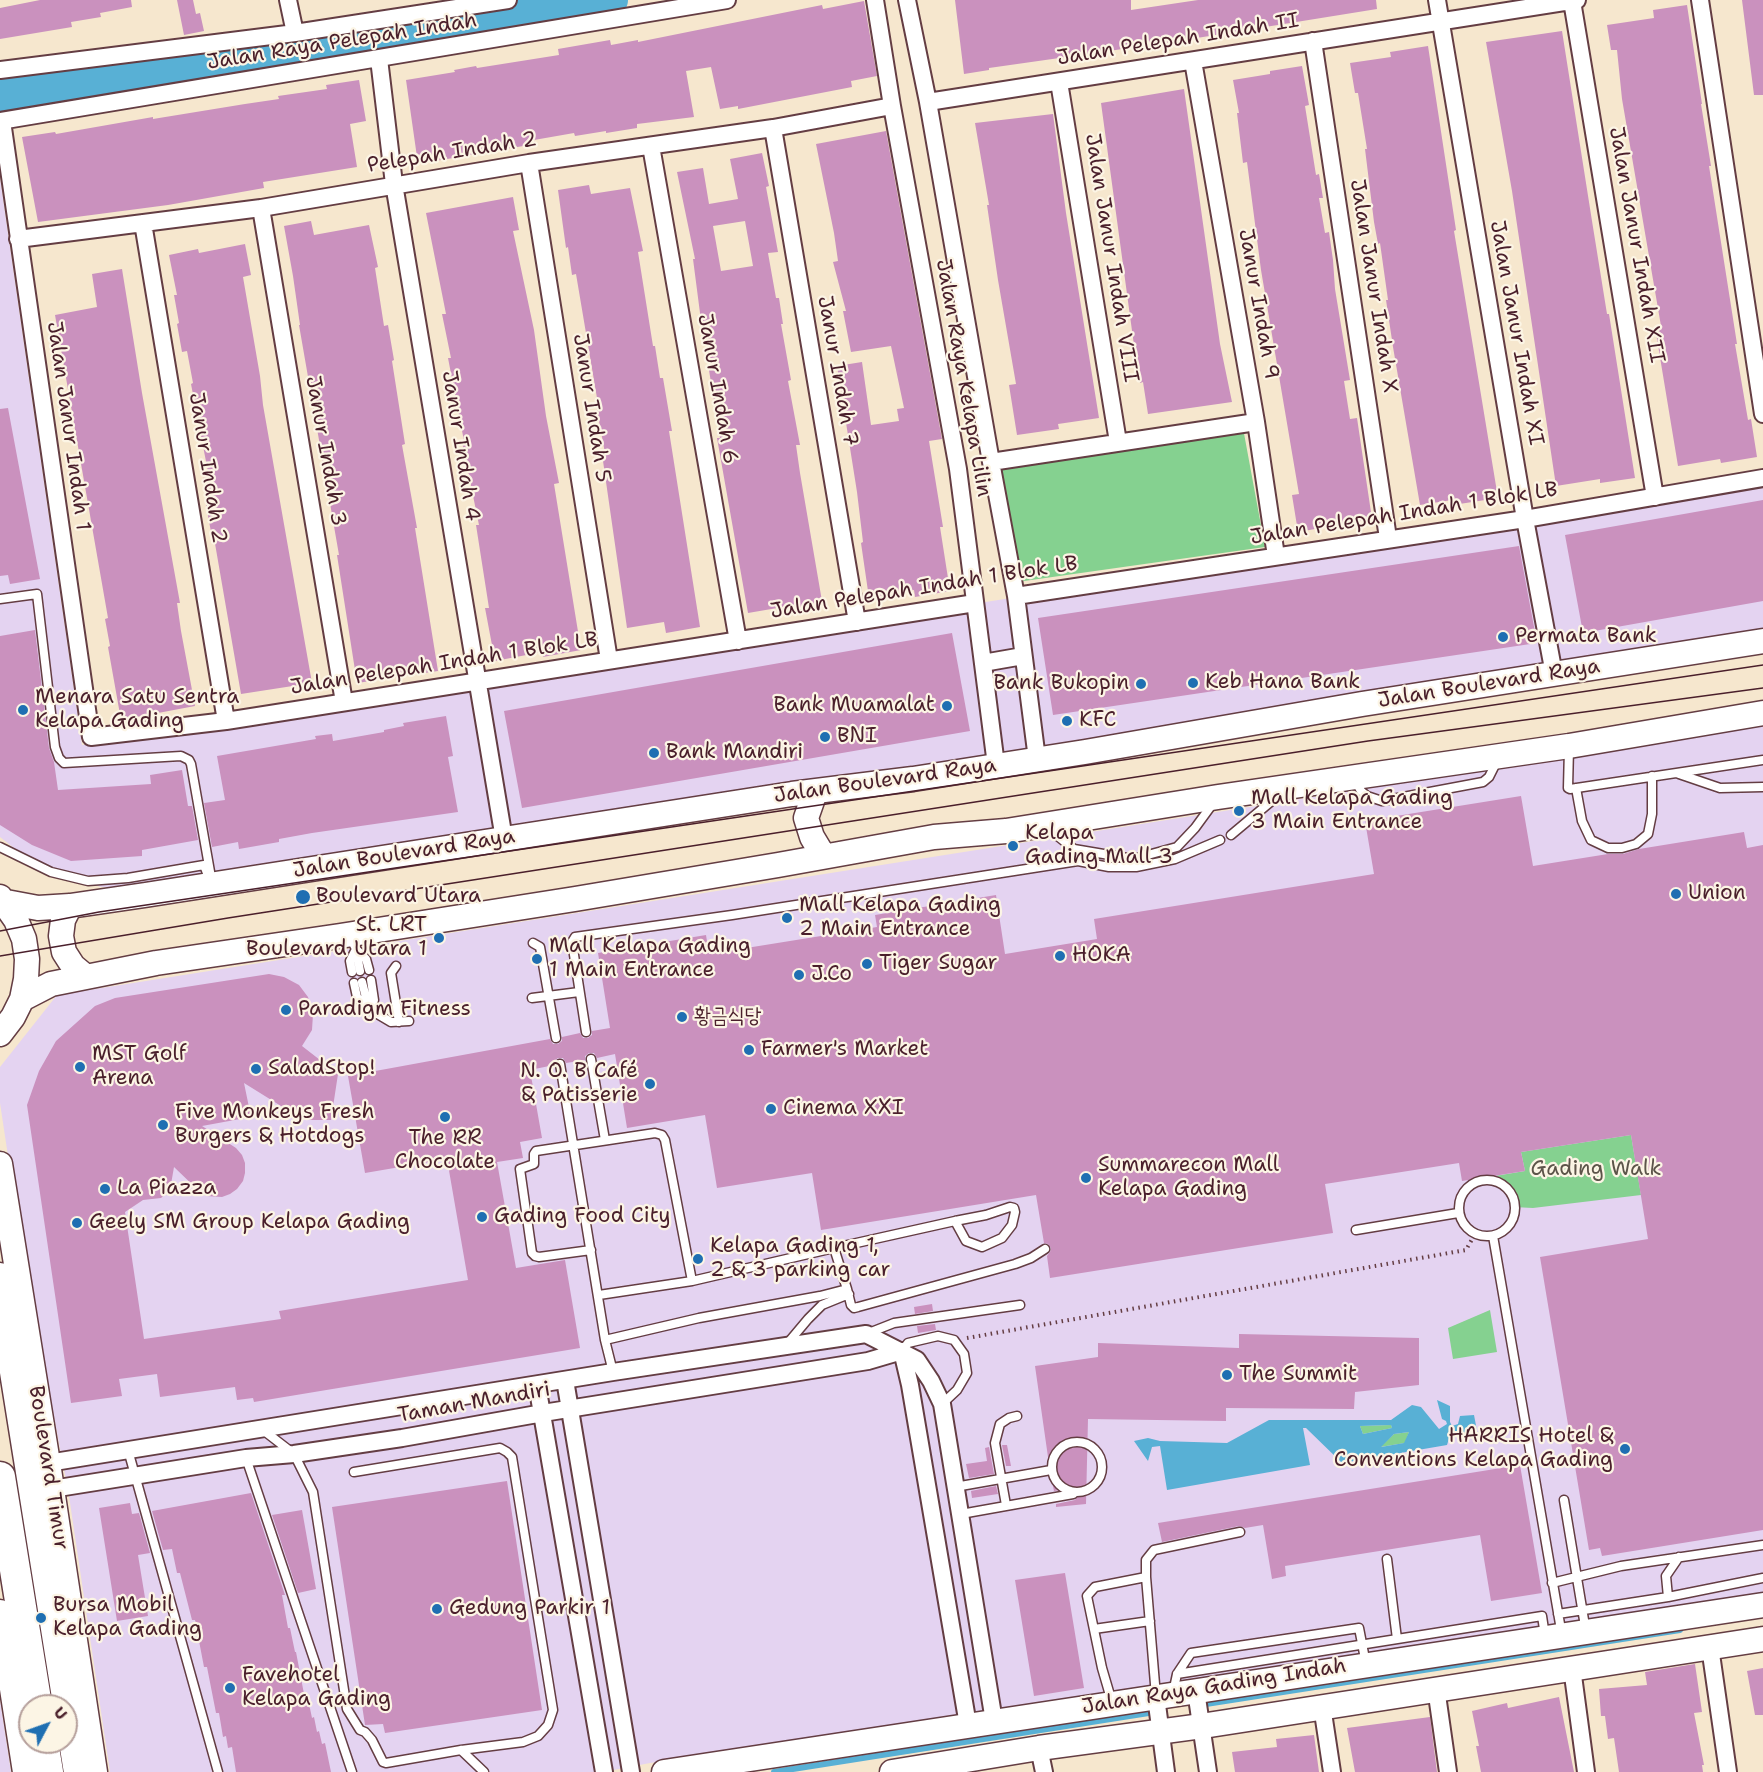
<!DOCTYPE html>
<meta charset="utf-8">
<style>
body{margin:0}
#map{position:relative;width:1763px;height:1772px;overflow:hidden;background:#f6e7ce;font-family:"Shantell Sans",sans-serif}
canvas{display:block}
.north{position:absolute;left:18px;top:1694px;width:60px;height:60px;box-sizing:border-box;background:#fcf5e5;border:2px solid #b59f9b;border-radius:50%;rotate:49deg;font-size:16px;font-weight:700;line-height:24px;text-align:center;color:#4a1f2b}
.north::after{content:'';display:block;margin:auto;width:21px;height:27px;background:#1f6fb2;clip-path:polygon(50% 0,100% 100%,50% 72%,0 100%)}
</style>
<div id="map">
<canvas width="1763" height="1772"></canvas>
<div class="north">U</div>
</div>
<script>
const ctx = document.querySelector('canvas').getContext('2d');
ctx.lineJoin = 'round';
function fillPath(path, color) { ctx.fillStyle = color; ctx.fill(path, 'evenodd'); }
const shape = rows => new Path2D(rows.map(r => 'M' + r).join(''));
function strokePath(path, color, width, dash) { ctx.strokeStyle = color; ctx.lineWidth = width; ctx.lineCap = dash ? 'butt' : 'round'; ctx.setLineDash(dash || []); ctx.stroke(path); }
function drawText(font, color, halo, rows, align = 'center') {
  ctx.font = font + ' "Shantell Sans","Poor Story",sans-serif'; ctx.lineWidth = 4.5; ctx.setLineDash([]); ctx.textBaseline = 'middle'; ctx.strokeStyle = halo; ctx.fillStyle = color; for (const [text, x, y, turn = 0] of rows) {
    ctx.save(); ctx.translate(x, y); ctx.rotate((+turn || 0) * Math.PI / 180); ctx.textAlign = isNaN(turn) ? turn : align; if (halo) ctx.strokeText(text, 0, 0); ctx.fillText(text, 0, 0); ctx.restore();
  }
}
fillPath(shape([
 [0,178,82,745,1763,479,1763,630,158,888,101,887,38,867,0,837],
 [1763,726,1763,1593,650,1763,603,1772,110,1772,69,1496,21,1242,0,1103,0,1067,57,995],
 [0,1700,11,1772,0,1772]
]), '#e4d3f1');
fillPath(shape([
 [1243,428,1265,547,1017,582,995,463],
 [1631,1135,1641,1195,1533,1208,1513,1207,1495,1176,1525,1171,1521,1152],
 [1490,1310,1497,1352,1453,1359,1448,1328],
 [1391,1425,1392,1428,1363,1434,1360,1426],
 [1409,1432,1405,1443,1380,1447,1394,1434]
]), '#85d190');
fillPath(shape([
 [1437,1400,1450,1406,1450,1422,1452,1426,1458,1424,1460,1416,1474,1415,1478,1436,1458,1439,1455,1431,1451,1432,1447,1445,1342,1463,1306,1428,1303,1428,1310,1465,1167,1490,1160,1446,1152,1447,1148,1461,1134,1441,1148,1438,1160,1441,1227,1443,1269,1420,1391,1420,1412,1405,1421,1407,1439,1429,1447,1424,1446,1421,1442,1419],
 [1391,1425,1392,1428,1363,1434,1360,1426],
 [1409,1432,1404,1443,1381,1447,1394,1434]
]), '#58b0d5');
strokePath(shape([
 [1206,1704,1680,1630],
 [774,1772,1155,1712]
]), '#58b0d5', 6);
strokePath(shape([
 [0,95,611,0]
]), '#58b0d5', 34);
fillPath(shape([
 [40,0,131,0,132,7,100,13,101,17,71,22,72,27,0,39,0,8],
 [177,0,193,0,196,14,200,13,204,31,184,35],
 [955,0,1131,0,1131,10,1198,0,1376,0,1377,9,1172,42,989,68,989,70,964,74],
 [1742,0,1763,0,1763,95,1754,95],
 [864,1,877,76,851,81,852,87,738,109,738,106,720,109,711,67,686,71,694,117,637,124,637,128,606,133,606,131,575,136,574,133,534,140,535,144,418,164,406,80,455,72,454,70,476,66,477,68,559,55,558,49,610,40,611,45,638,40,638,42,822,5,823,9],
 [1687,5,1702,104,1701,104,1711,166,1709,166,1737,344,1735,344,1748,420,1751,419,1757,457,1721,463,1720,459,1678,466,1655,327,1661,326,1622,99,1617,50,1611,50,1607,25,1654,18,1653,10],
 [1562,31,1592,221,1607,314,1609,314,1635,478,1600,483,1600,479,1556,486,1512,191,1486,42],
 [1428,46,1456,230,1454,231,1498,498,1453,505,1452,500,1420,505,1393,347,1386,300,1388,300,1380,243,1378,244,1374,222,1365,149,1367,149,1358,93,1355,93,1350,63,1391,57,1390,52],
 [1302,66,1309,105,1305,106,1316,175,1319,174,1323,198,1319,198,1325,233,1329,232,1333,260,1335,289,1350,380,1344,381,1350,419,1357,418,1372,519,1298,532,1292,495,1299,494,1261,270,1247,162,1243,163,1237,113,1239,113,1233,80,1270,74,1270,71],
 [359,80,366,121,350,124,357,167,263,182,264,188,168,205,38,222,22,137,55,132,56,134,153,117,153,119,245,104,279,99,278,96,327,89,326,85],
 [1184,89,1220,344,1232,402,1148,414,1143,382,1140,383,1136,360,1101,103],
 [1053,114,1066,213,1099,418,1058,424,1059,429,1017,435,1009,385,1016,384,998,280,987,205,989,205,975,123],
 [886,131,942,439,929,441,943,527,940,527,950,591,915,597,914,590,869,598,861,543,863,542,857,492,837,366,862,362,871,425,899,421,897,409,904,408,891,346,851,352,843,311,846,311,833,262,838,261,834,233,816,144],
 [762,153,769,186,766,187,778,252,768,253,776,298,779,298,783,324,781,324,791,380,788,381,800,445,796,445,800,473,823,607,784,613,783,607,748,613,717,438,720,438,708,364,710,363,700,313,693,259,695,259,677,172,703,168,709,204,738,199,730,159],
 [745,221,753,266,721,271,713,226],
 [589,185,591,194,630,188,643,251,638,252,653,346,655,346,660,378,663,378,672,431,669,431,700,627,666,633,664,622,627,628,602,454,605,453,596,405,598,404,576,274,572,275,568,247,566,248,558,190],
 [513,197,519,230,513,231,534,330,546,416,559,483,554,484,581,650,543,657,542,652,495,661,485,608,489,608,476,525,479,525,462,442,464,441,448,358,451,358,442,314,446,314,426,213],
 [311,221,314,235,369,225,378,267,375,268,384,326,388,325,394,360,392,361,405,444,402,445,417,528,415,528,438,671,357,683,337,555,339,555,299,325,300,325,293,276,284,226],
 [245,244,251,275,243,277,260,376,263,405,312,683,241,694,213,532,211,532,206,505,208,505,203,478,209,477,191,384,193,383,187,351,182,352,177,324,179,323,174,295,177,295,169,255,198,249,199,253],
 [122,269,142,393,180,603,177,603,181,631,195,706,121,720,108,647,110,646,105,619,108,618,55,315,97,307,92,274],
 [8,408,40,579,10,584,8,575,0,576,0,409],
 [1763,500,1763,601,1583,633,1565,535],
 [1519,546,1537,643,1053,715,1038,618],
 [35,630,49,748,54,762,58,790,151,784,150,775,182,770,188,806,192,806,198,840,142,850,142,856,71,861,32,845,0,825,0,636],
 [952,633,970,731,522,808,504,711],
 [446,716,453,756,448,757,458,812,312,833,279,839,279,842,239,849,238,842,212,847,204,803,225,800,217,756,316,739,315,736,332,734,333,741,384,732,384,730,404,726,403,723],
 [1521,796,1533,866,1608,854,1623,854,1639,849,1744,832,1747,848,1763,845,1763,1530,1602,1556,1600,1548,1589,1550,1540,1257,1648,1239,1631,1135,1521,1152,1525,1171,1462,1181,1459,1163,1325,1184,1333,1233,1050,1278,1047,1256,1050,1252,1051,1248,1048,1244,1044,1243,1036,1195,821,1230,812,1173,717,1188,705,1115,627,1128,615,1054,597,1058,594,1053,589,1053,585,1056,585,1060,566,1063,563,1058,558,1058,554,1061,554,1065,530,1070,542,1138,520,1142,523,1158,497,1162,516,1268,565,1260,580,1348,254,1402,253,1398,237,1400,235,1387,160,1397,157,1374,119,1379,122,1396,71,1403,27,1105,39,1071,56,1041,95,1006,115,998,269,974,284,977,299,985,308,997,313,1014,312,1030,302,1046,338,1074,331,1120,309,1120,289,1111,244,1083,251,1117,202,1126,236,1148,242,1155,245,1163,245,1173,243,1181,237,1189,230,1194,222,1197,206,1196,199,1191,174,1167,170,1190,161,1198,143,1200,125,1212,144,1339,281,1319,279,1311,468,1280,447,1159,365,1173,348,1076,550,1039,553,1044,558,1044,562,1041,562,1037,580,1033,583,1038,588,1038,592,1035,592,1031,610,1028,598,953,706,935,709,954,877,927,875,915,996,895,1005,954,1097,939,1094,919,1374,874,1365,821],
 [932,1304,933,1311,915,1314,914,1307],
 [935,1324,936,1330,918,1333,917,1326],
 [1239,1334,1419,1338,1419,1385,1355,1392,1354,1409,1226,1408,1226,1421,1088,1419,1086,1504,1056,1507,1056,1504,1075,1500,1079,1493,1075,1488,1054,1491,1051,1476,1056,1474,1057,1469,1055,1466,1049,1464,1035,1366,1098,1357,1098,1343,1239,1348],
 [1002,1445,1007,1445,1011,1466,1006,1466],
 [989,1447,994,1474,969,1478,966,1464,987,1461,985,1448],
 [1520,1465,1542,1593,1491,1601,1480,1535,1285,1566,1286,1576,1272,1579,1263,1525,1245,1528,1239,1526,1162,1542,1158,1523],
 [507,1481,542,1710,385,1733,383,1724,365,1725,332,1507],
 [996,1486,998,1494,972,1498,971,1491],
 [251,1493,285,1595,282,1595,288,1628,290,1628,295,1652,296,1652,304,1694,307,1694,312,1718,314,1717,317,1732,319,1731,322,1744,325,1743,331,1772,236,1772,232,1747,228,1748,226,1736,223,1737,219,1713,216,1713,207,1667,204,1667,195,1620,192,1620,180,1573,177,1573,172,1549,163,1550,152,1511],
 [130,1503,132,1514,139,1513,150,1553,138,1555,148,1616,117,1621,99,1508],
 [302,1510,316,1589,298,1593,272,1515],
 [1065,1573,1084,1688,1034,1696,1015,1580],
 [1695,1664,1702,1712,1694,1713,1704,1765,1702,1765,1703,1772,1619,1772,1614,1738,1608,1739,1605,1716,1601,1716,1599,1689,1647,1685,1645,1672],
 [1763,1668,1763,1715,1755,1715,1747,1671],
 [1559,1697,1574,1772,1481,1772,1476,1746,1479,1746,1472,1711,1507,1703,1508,1708],
 [1430,1717,1437,1772,1355,1772,1347,1728],
 [1314,1735,1319,1772,1235,1772,1232,1752,1277,1747,1276,1739]
]), '#ca91be');
const lane = shape([
 [0,599,37,594,55,747,59,758,64,763,181,756,189,760,191,764,212,883],
 [1569,748,1568,788,1570,789,1763,760],
 [1679,774,1720,788,1763,787],
 [1355,780,1361,791,1367,796,1382,801,1483,782,1489,777,1498,759],
 [1576,788,1582,821,1591,840,1608,848,1622,848,1636,844,1648,834,1652,814,1652,776],
 [1050,830,1074,849,1133,859,1177,847,1195,828,1214,802],
 [1231,835,1280,794],
 [0,847,51,872,88,881,128,878,204,865,207,873],
 [348,938,352,941,356,949,350,961,352,972],
 [533,943,540,947,556,1038],
 [356,949,366,959,369,970],
 [356,949,360,971],
 [396,966,391,973,399,1022],
 [362,982,369,1009],
 [354,983,357,997,369,1009,391,1022,409,1021],
 [532,998,579,992],
 [369,1009,374,1000,371,980],
 [586,1032,572,942,575,937,732,915,1078,861,1109,867,1136,867,1175,859,1220,840],
 [591,1059,605,1140],
 [560,1064,605,1340,613,1372],
 '1459 1208a28 28 0 1 1 56 0a28 28 0 1 1-56 0Z',
 [1356,1230,1458,1213],
 [1493,1236,1560,1624],
 [591,1250,539,1257,535,1256,532,1253,520,1169,534,1164,534,1154,536,1151,655,1133,662,1135,665,1140,692,1281],
 [847,1289,851,1305,854,1308,858,1307,1015,1264,1031,1258,1045,1249],
 [599,1295,692,1281,834,1248],
 [866,1334,894,1323,1020,1305],
 [605,1340,699,1318,820,1296,847,1289,834,1248,955,1221,986,1215,1010,1207,1014,1208,1015,1212,1012,1225,1002,1238,982,1247,966,1241,955,1221],
 [787,1344,808,1319,822,1305,849,1294],
 [902,1351,908,1343,938,1336,954,1340,964,1354,967,1373,957,1390,942,1404],
 [263,1430,294,1454,313,1492,347,1709,360,1730,365,1732,372,1740,383,1762,386,1763,461,1750,523,1742,538,1736,548,1725,553,1710,512,1457,507,1452,500,1448,354,1472],
 '1052 1467a25 25 0 1 1 50 0a25 25 0 1 1-50 0Z',
 [128,1450,218,1772],
 [246,1458,352,1772],
 [955,1487,1051,1470],
 [1564,1500,1584,1620],
 [1006,1505,995,1443,1000,1424,1009,1418,1017,1416],
 [961,1514,1073,1494],
 [1387,1559,1397,1639],
 [1146,1577,1146,1560,1154,1550,1240,1532],
 [1552,1583,1621,1566,1763,1545],
 [1668,1597,1666,1576,1679,1557],
 [1558,1614,1668,1597,1763,1578],
 [1094,1629,1150,1621],
 [1177,1674,1542,1616,1545,1636],
 [1173,1693,1177,1674,1191,1653,1359,1628,1366,1664],
 [1112,1702,1102,1668,1087,1596,1095,1587,1146,1577,1156,1696],
 [461,1750,484,1772]
]);
const street = shape([
 [288,0,295,33],
 [875,0,892,106,958,469,996,765],
 [907,0,928,102,991,462,1016,596,1037,759],
 [1437,0,1525,519,1554,674],
 [1700,0,1763,414],
 [1572,1,1655,497],
 [1313,41,1388,538],
 [379,59,394,184,504,839],
 [1193,61,1256,422,1276,556],
 [0,70,295,33,508,0],
 [1059,82,1118,442],
 [928,102,1577,0],
 [0,121,727,0],
 [2,121,91,737,226,721,975,603],
 [773,128,857,622],
 [651,146,738,641],
 [529,163,609,660],
 [261,208,344,702],
 [143,223,226,721],
 [18,239,261,208,529,163,773,128,892,106],
 [991,462,1256,422],
 [1016,596,1525,519,1763,478],
 [983,663,1023,656],
 [902,1351,910,1385,968,1725],
 [565,1380,631,1772],
 [537,1385,604,1772],
 [48,1463,613,1372,866,1334,917,1360,931,1381,942,1404,994,1721],
 [52,1489,246,1458,294,1454,402,1438,543,1413,868,1361,902,1351],
 [1710,1647,1728,1772],
 [1572,1668,1586,1772],
 [1436,1688,1448,1772],
 [1196,1691,1208,1772],
 [1156,1697,1166,1772],
 [1322,1706,1332,1772],
 [1039,1748,1044,1772]
]);
const secondary = shape([
 [813,798,806,818,812,837,821,852],
 [0,897,16,920,24,939,27,959,26,979,22,999,13,1017,0,1034],
 [6,902,38,908,70,906,145,895,792,794,913,779,1085,752,1362,704,1763,641],
 [70,906,63,920,61,936,64,952,73,966,85,976],
 [22,999,51,984,156,963,340,936,575,899,778,865,934,837,1006,831,1218,797,1569,746,1763,713],
 [0,1164,48,1463,95,1772],
 [0,1612,25,1772],
 [664,1772,1763,1605],
 [892,1772,1039,1748,1202,1726,1763,1639]
]);
const highway = shape([
 [0,1278,79,1772],
 [0,1477,37,1706],
 [43,1742,48,1772]
]);
strokePath(lane, '#643d43', 11);
strokePath(street, '#643d43', 20);
strokePath(secondary, '#643d43', 27);
strokePath(highway, '#643d43', 33);
strokePath(shape([
 [967,1338,1466,1250,1475,1234]
]), '#643d43', 4, [1.5, 4.5]);
strokePath(lane, '#fff', 8);
strokePath(street, '#fff', 16);
strokePath(secondary, '#fff', 24);
strokePath(highway, '#fff', 30);
strokePath(shape([
 [0,931,99,912,1763,665],
 [0,956,228,918,1368,741,1763,688]
]), '#4a1f2b', 1.5);
for (const [x, y, r, color] of [
 [1503,637,6,"#1f6fb2"],
 [1193,683,6,"#1f6fb2"],
 [1141,684,6,"#1f6fb2"],
 [947,706,6,"#1f6fb2"],
 [23,710,6,"#1f6fb2"],
 [1067,721,6,"#1f6fb2"],
 [825,737,6,"#1f6fb2"],
 [654,753,6,"#1f6fb2"],
 [1239,811,6,"#1f6fb2"],
 [1013,846,6,"#1f6fb2"],
 [1676,894,6,"#1f6fb2"],
 [303,897,8,"#1f6fb2"],
 [787,918,6,"#1f6fb2"],
 [439,938,6,"#1f6fb2"],
 [1060,956,6,"#1f6fb2"],
 [537,959,6,"#1f6fb2"],
 [867,964,6,"#1f6fb2"],
 [799,975,6,"#1f6fb2"],
 [286,1010,6,"#1f6fb2"],
 [682,1017,6,"#1f6fb2"],
 [749,1050,6,"#1f6fb2"],
 [80,1067,6,"#1f6fb2"],
 [256,1069,6,"#1f6fb2"],
 [650,1084,6,"#1f6fb2"],
 [771,1109,6,"#1f6fb2"],
 [445,1117,6,"#1f6fb2"],
 [163,1125,6,"#1f6fb2"],
 [1086,1178,6,"#1f6fb2"],
 [105,1189,6,"#1f6fb2"],
 [482,1217,6,"#1f6fb2"],
 [77,1223,6,"#1f6fb2"],
 [698,1259,6,"#1f6fb2"],
 [1227,1375,6,"#1f6fb2"],
 [1625,1449,6,"#1f6fb2"],
 [437,1609,6,"#1f6fb2"],
 [41,1618,6,"#1f6fb2"],
 [230,1688,6,"#1f6fb2"]
]) { const dot = new Path2D(); dot.arc(x, y, r, 0, 2 * Math.PI); ctx.fillStyle = color; ctx.fill(dot); strokePath(dot, '#fcf5e5', 2); }
drawText('21px', '#4a1f2b', '#fcf5e5', [
 ["Jalan Pelepah Indah II",1178,40,-9],
 ["Jalan Raya Pelepah Indah",342,42,-9],
 ["Pelepah Indah 2",452,153,-9],
 ["Jalan Janur Indah XII",1636,245,80],
 ["Jalan Janur Indah VIII",1111,258,81],
 ["Jalan Janur Indah X",1373,286,81],
 ["Janur Indah 9",1258,304,80],
 ["Jalan Janur Indah XI",1516,333,80],
 ["Janur Indah 7",837,371,80],
 ["Jalan Raya Kelapa Lilin",963,378,80],
 ["Janur Indah 6",717,389,80],
 ["Janur Indah 5",591,408,81],
 ["Jalan Janur Indah 1",68,426,82],
 ["Janur Indah 4",460,446,81],
 ["Janur Indah 3",325,451,80],
 ["Janur Indah 2",207,468,81],
 ["Jalan Pelepah Indah 1 Blok LB",1404,514,-9],
 ["Jalan Pelepah Indah 1 Blok LB",924,588,-9],
 ["Jalan Pelepah Indah 1 Blok LB",444,664,-9],
 ["Jalan Boulevard Raya",1489,684,-9],
 ["Jalan Boulevard Raya",885,781,-8],
 ["Jalan Boulevard Raya",404,854,-9],
 ["Taman Mandiri",474,1403,-10],
 ["Boulevard Timur",48,1468,81],
 ["Jalan Raya Gading Indah",1214,1687,-9]
]);
drawText('21px', '#4a1f2b', '#fcf5e5', [
 ["Permata Bank",1515,637],
 ["Keb Hana Bank",1205,683],
 ["Bank Bukopin",1129,684,"right"],
 ["Menara Satu Sentra",35,698],
 ["Kelapa Gading",35,722],
 ["Bank Muamalat",935,706,"right"],
 ["KFC",1079,721],
 ["BNI",837,737],
 ["Bank Mandiri",666,753],
 ["Mall Kelapa Gading",1251,799],
 ["3 Main Entrance",1251,823],
 ["Kelapa",1025,834],
 ["Gading Mall 3",1025,858],
 ["Union",1688,894],
 ["Boulevard Utara",316,897],
 ["Mall Kelapa Gading",799,906],
 ["2 Main Entrance",799,930],
 ["St. LRT",427,926,"right"],
 ["Boulevard Utara 1",427,950,"right"],
 ["Mall Kelapa Gading",549,947],
 ["1 Main Entrance",549,971],
 ["HOKA",1072,956],
 ["Tiger Sugar",879,964],
 ["J.Co",811,975],
 ["Paradigm Fitness",298,1010],
 ["황금식당",694,1017],
 ["Farmer's Market",761,1050],
 ["MST Golf",92,1055],
 ["Arena",92,1079],
 ["SaladStop!",268,1069],
 ["N. O. B Café",638,1072,"right"],
 ["& Patisserie",638,1096,"right"],
 ["Cinema XXI",783,1109],
 ["Five Monkeys Fresh",175,1113],
 ["Burgers & Hotdogs",175,1137],
 ["The RR",445,1139,"center"],
 ["Chocolate",445,1163,"center"],
 ["Summarecon Mall",1098,1166],
 ["Kelapa Gading",1098,1190],
 ["La Piazza",117,1189],
 ["Gading Food City",494,1217],
 ["Geely SM Group Kelapa Gading",89,1223],
 ["Kelapa Gading 1,",710,1247],
 ["2 & 3 parking car",710,1271],
 ["The Summit",1239,1375],
 ["HARRIS Hotel &",1613,1437,"right"],
 ["Conventions Kelapa Gading",1613,1461,"right"],
 ["Bursa Mobil",53,1606],
 ["Kelapa Gading",53,1630],
 ["Gedung Parkir 1",449,1609],
 ["Favehotel",242,1676],
 ["Kelapa Gading",242,1700]
], 'left');
drawText('21px', '#5c5449', '#fcf5e5', [
 ["Gading Walk",1596,1170]
]);
</script>
